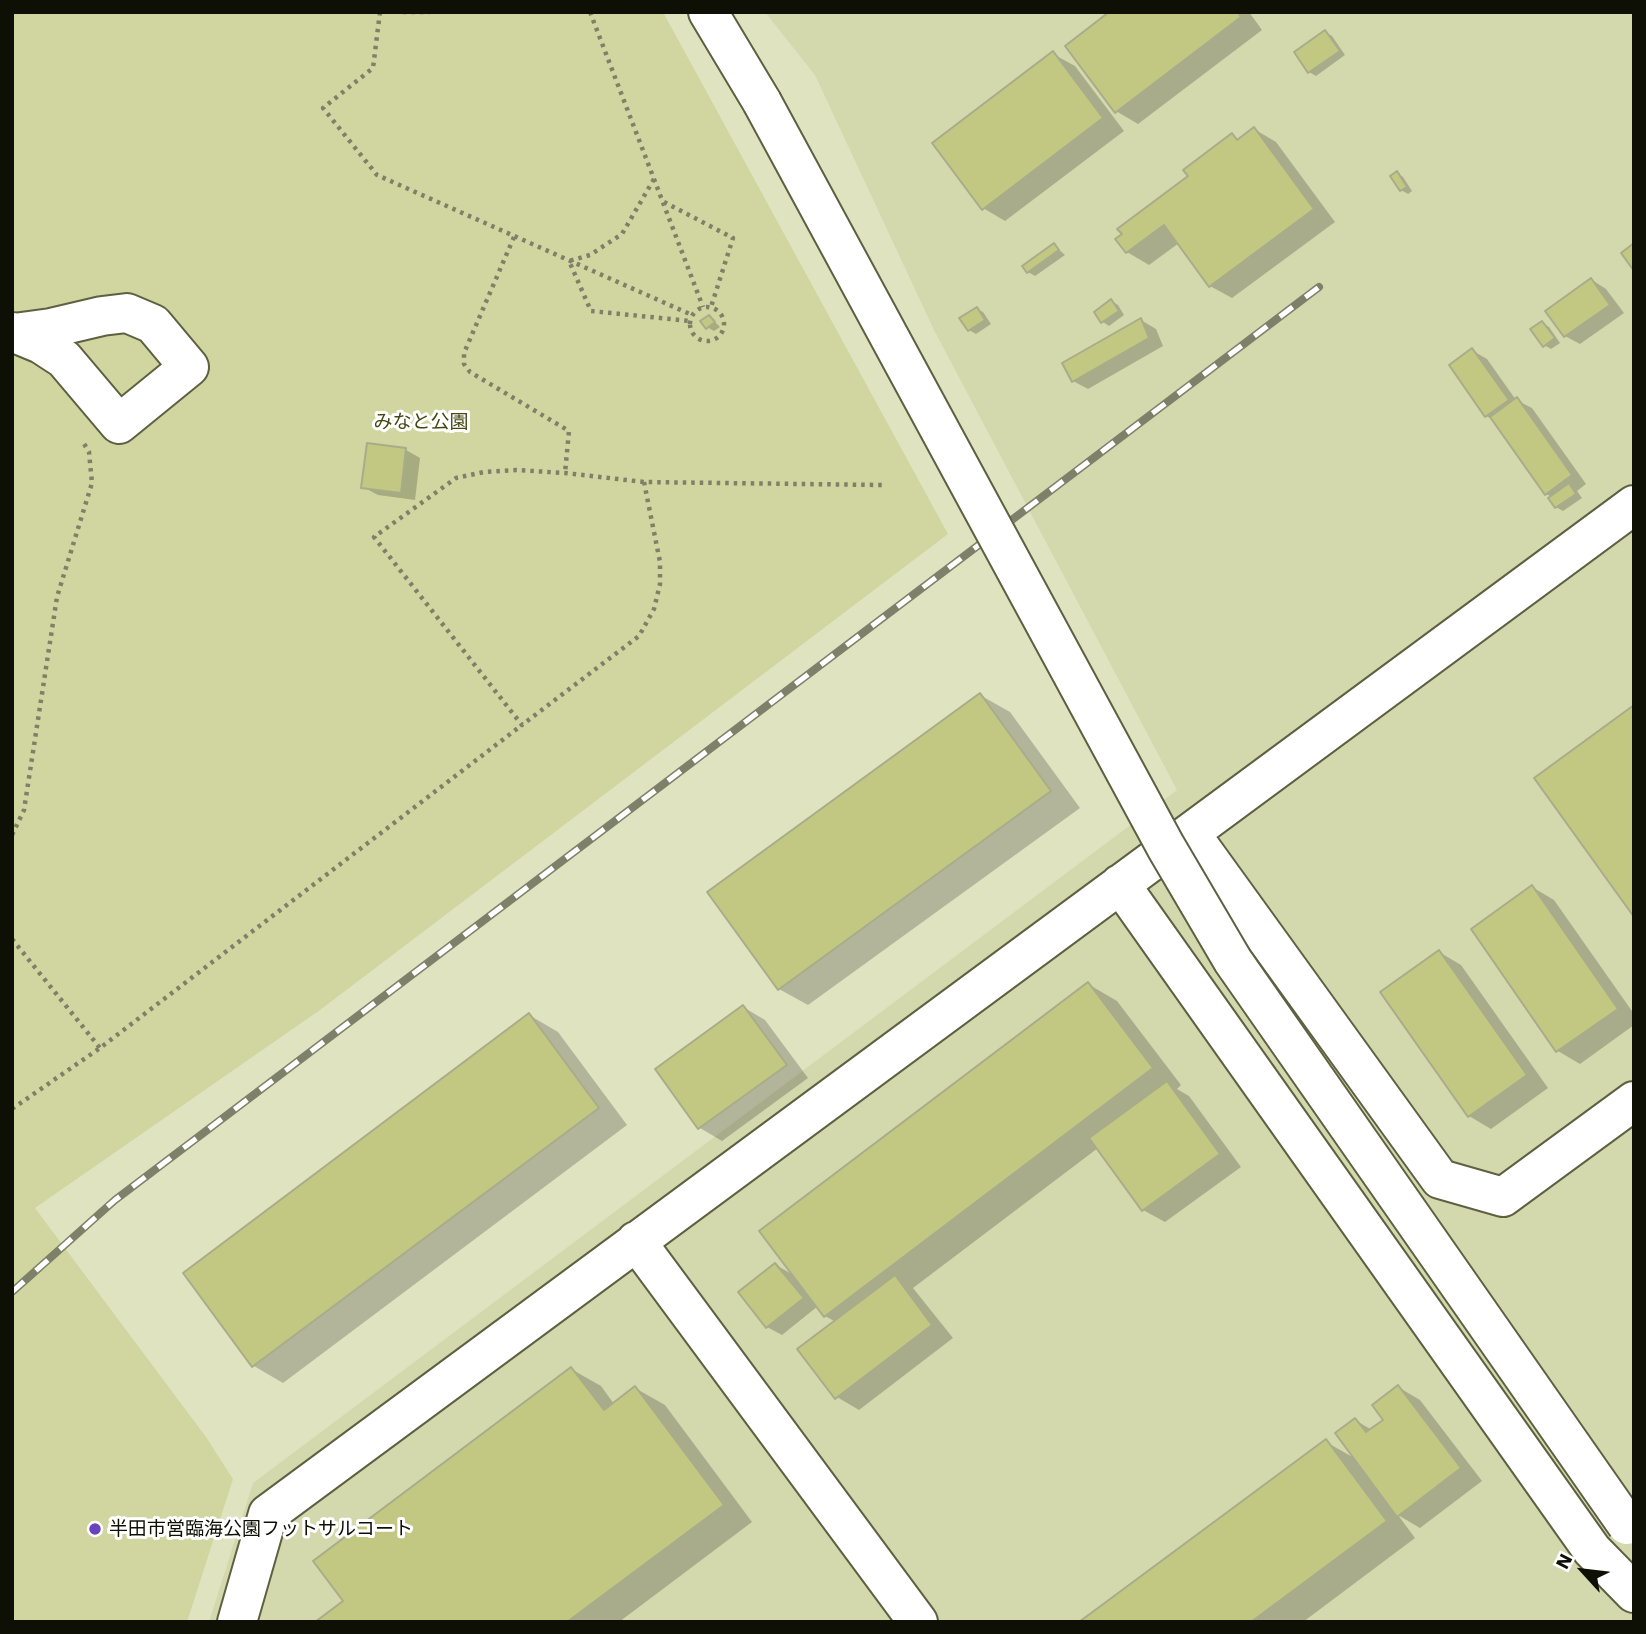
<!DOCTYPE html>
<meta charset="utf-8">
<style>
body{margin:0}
#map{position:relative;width:1646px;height:1634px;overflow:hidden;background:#dfe3c0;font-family:"Work Sans",sans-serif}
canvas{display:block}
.frame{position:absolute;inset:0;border:14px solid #0f1005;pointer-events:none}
.north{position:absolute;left:1548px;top:1536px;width:70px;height:70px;-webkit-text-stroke:5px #fff;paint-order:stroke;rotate:297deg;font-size:19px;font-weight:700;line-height:28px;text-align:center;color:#0f1005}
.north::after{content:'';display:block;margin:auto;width:24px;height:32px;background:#0f1005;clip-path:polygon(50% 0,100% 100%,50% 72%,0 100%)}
</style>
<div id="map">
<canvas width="1646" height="1634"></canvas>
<div class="frame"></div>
<div class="north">N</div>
</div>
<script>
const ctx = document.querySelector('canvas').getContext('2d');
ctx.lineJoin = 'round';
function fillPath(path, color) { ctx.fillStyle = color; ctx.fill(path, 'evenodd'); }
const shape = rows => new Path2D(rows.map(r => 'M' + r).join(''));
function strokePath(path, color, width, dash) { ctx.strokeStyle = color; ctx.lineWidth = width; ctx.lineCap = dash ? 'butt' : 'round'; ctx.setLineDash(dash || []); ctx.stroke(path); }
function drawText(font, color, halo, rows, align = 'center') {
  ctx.font = font + ' "Work Sans","Noto Sans JP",sans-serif'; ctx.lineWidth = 6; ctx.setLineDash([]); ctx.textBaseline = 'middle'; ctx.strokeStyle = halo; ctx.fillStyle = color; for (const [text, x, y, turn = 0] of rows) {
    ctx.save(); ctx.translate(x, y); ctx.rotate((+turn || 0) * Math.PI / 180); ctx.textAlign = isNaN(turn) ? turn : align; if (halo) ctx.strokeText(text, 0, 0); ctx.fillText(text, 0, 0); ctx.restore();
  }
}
fillPath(shape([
 [765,12,1634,12,1634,1622,209,1622,253,1483,1177,790,934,330,815,75]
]), '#d4d8ad');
fillPath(shape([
 [12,12,663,12,948,534,320,1010,35,1208,206,1437,233,1479,187,1622,12,1622]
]), '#d1d6a0');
fillPath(shape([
 [1112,12,1249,12,1262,30,1138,124,1116,111],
 [1325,32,1332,36,1345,55,1316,76,1309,72],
 [1053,54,1075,66,1124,131,1005,221,983,208],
 [1254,129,1276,142,1335,222,1232,298,1210,286,1179,243,1149,265,1127,252,1190,177,1232,135,1240,140],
 [1397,173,1403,177,1412,191,1408,194,1401,190],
 [1054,245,1065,255,1035,276,1028,272],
 [1592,280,1606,289,1624,313,1580,344,1565,336],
 [1111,301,1118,305,1124,315,1109,326,1103,322],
 [977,309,983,312,991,324,976,334,969,330],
 [710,317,720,327,714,331,707,327],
 [1141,320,1156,329,1163,346,1088,389,1073,381],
 [1542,323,1549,327,1560,343,1551,349,1544,345],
 [1473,351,1487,359,1516,400,1532,408,1586,484,1577,491,1582,498,1563,511,1556,507,1552,497,1546,494,1494,420,1486,416],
 [369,445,406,450,420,458,415,500,378,495,363,487],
 [980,695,1010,712,1080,808,808,1005,779,989],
 [1532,887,1554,900,1634,1014,1634,1025,1580,1064,1558,1051,1473,929],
 [1439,952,1461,965,1548,1088,1491,1129,1469,1116],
 [1088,984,1117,1001,1181,1085,1177,1089,1189,1096,1241,1167,1165,1222,1143,1210,1098,1148,913,1288,953,1338,859,1410,837,1397,836,1322,825,1316,818,1306,782,1335,767,1327,776,1265,795,1276],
 [743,1007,765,1020,808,1078,722,1141,700,1128,657,1069],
 [529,1015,558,1032,627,1125,283,1383,254,1366,185,1274],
 [571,1369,601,1386,614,1404,635,1388,665,1405,752,1522,619,1622,318,1622,346,1602],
 [1398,1387,1420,1400,1482,1481,1420,1528,1398,1515,1415,1538,1303,1622,1082,1622,1326,1442,1356,1459,1355,1420,1372,1430,1385,1420]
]), '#0003');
const building = shape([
 [1109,12,1238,12,1241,17,1115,113,1065,46,1109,12],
 [1325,30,1340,51,1308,73,1294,52,1325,30],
 [1053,51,1103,118,982,210,932,143,1053,51],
 [1254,127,1314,209,1209,287,1164,225,1126,253,1115,239,1122,234,1117,229,1188,176,1183,170,1232,133,1237,140,1254,127],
 [1397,171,1407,187,1400,191,1390,176,1397,171],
 [1054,243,1059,250,1027,273,1022,266,1054,243],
 [1634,243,1634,271,1621,253,1634,243],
 [1591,278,1610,305,1564,337,1545,311,1591,278],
 [1111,299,1119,311,1101,323,1094,312,1111,299],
 [977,307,985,320,968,331,959,318,977,307],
 [709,315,715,322,706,329,700,321,709,315],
 [1141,318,1149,338,1072,382,1062,363,1141,318],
 [1542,321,1555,338,1543,347,1530,329,1542,321],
 [1472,348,1509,400,1485,417,1449,365,1472,348],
 [1517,397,1572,475,1545,495,1490,417,1517,397],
 [367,443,406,448,401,493,361,488,367,443],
 [1569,483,1576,494,1555,508,1548,498,1569,483],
 [980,693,1051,791,778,990,707,892,980,693],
 [1634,705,1634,917,1534,778,1634,705],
 [1532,885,1618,1009,1556,1052,1471,929,1532,885],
 [1439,950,1527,1075,1468,1117,1380,992,1439,950],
 [1088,982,1153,1068,824,1317,759,1231,1088,982],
 [743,1005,787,1065,698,1129,655,1069,743,1005],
 [529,1013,599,1108,252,1367,183,1273,529,1013],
 [1167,1081,1220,1154,1142,1211,1089,1138,1167,1081],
 [775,1263,804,1298,766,1328,738,1292,775,1263],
 [895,1275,932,1325,835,1399,797,1349,895,1275],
 [571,1367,604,1410,635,1386,724,1505,567,1622,315,1622,343,1601,313,1561,571,1367],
 [1398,1385,1461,1468,1397,1517,1335,1433,1355,1418,1366,1432,1383,1420,1372,1405,1398,1385],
 [1326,1439,1387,1521,1251,1622,1079,1622,1326,1439]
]);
fillPath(building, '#c2c881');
strokePath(building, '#a8ac8a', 2);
const minor = shape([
 [708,12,762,102],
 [12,332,41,344,64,359,119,424,189,367,153,324,127,313,102,316,51,328,14,333],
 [1190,833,1440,1179,1503,1197,1634,1101],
 [1120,884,1592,1550,1634,1593],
 [636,1241,918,1622],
 [237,1622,268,1514,1634,505]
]);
strokePath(minor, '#5d6041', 42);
strokePath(shape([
 [380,12,373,68,323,108,377,175,692,315],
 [403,12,430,12],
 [590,12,703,307],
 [654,179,622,234,590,255,569,261,591,311,690,321],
 [664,202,733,238,711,307],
 [514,237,464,353,464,364,470,372,569,431,565,473],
 '690 324a17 17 0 1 1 34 0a17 17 0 1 1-34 0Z',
 [644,482,660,562,660,584,654,609,639,636,522,725,374,537,456,478,484,472,516,470,565,473,644,482,882,485],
 [12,835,24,810,57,597,92,483,89,452,83,442],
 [12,939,100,1048],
 [12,1109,100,1048,522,725]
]), '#7e8068', 4.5, [3.5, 5]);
strokePath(minor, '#fff', 38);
const rail = shape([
 [12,1292,115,1200,1319,287]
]);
strokePath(rail, '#7e8169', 8);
strokePath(rail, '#fff', 5, [16]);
const minorBridge = shape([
 [762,102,1166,847,1233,961,1627,1525]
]);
strokePath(minorBridge, '#5d6041', 42, []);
strokePath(minorBridge, '#fff', 38);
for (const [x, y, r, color] of [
 [95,1529,7,"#6843bb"]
]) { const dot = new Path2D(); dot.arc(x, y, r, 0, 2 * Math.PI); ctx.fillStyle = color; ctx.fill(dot); strokePath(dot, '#fff', 2.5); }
drawText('19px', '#454813', '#fff', [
 ["みなと公園",421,422]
]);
drawText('19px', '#0f1005', '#fff', [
 ["半田市営臨海公園フットサルコート",109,1529]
], 'left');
</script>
